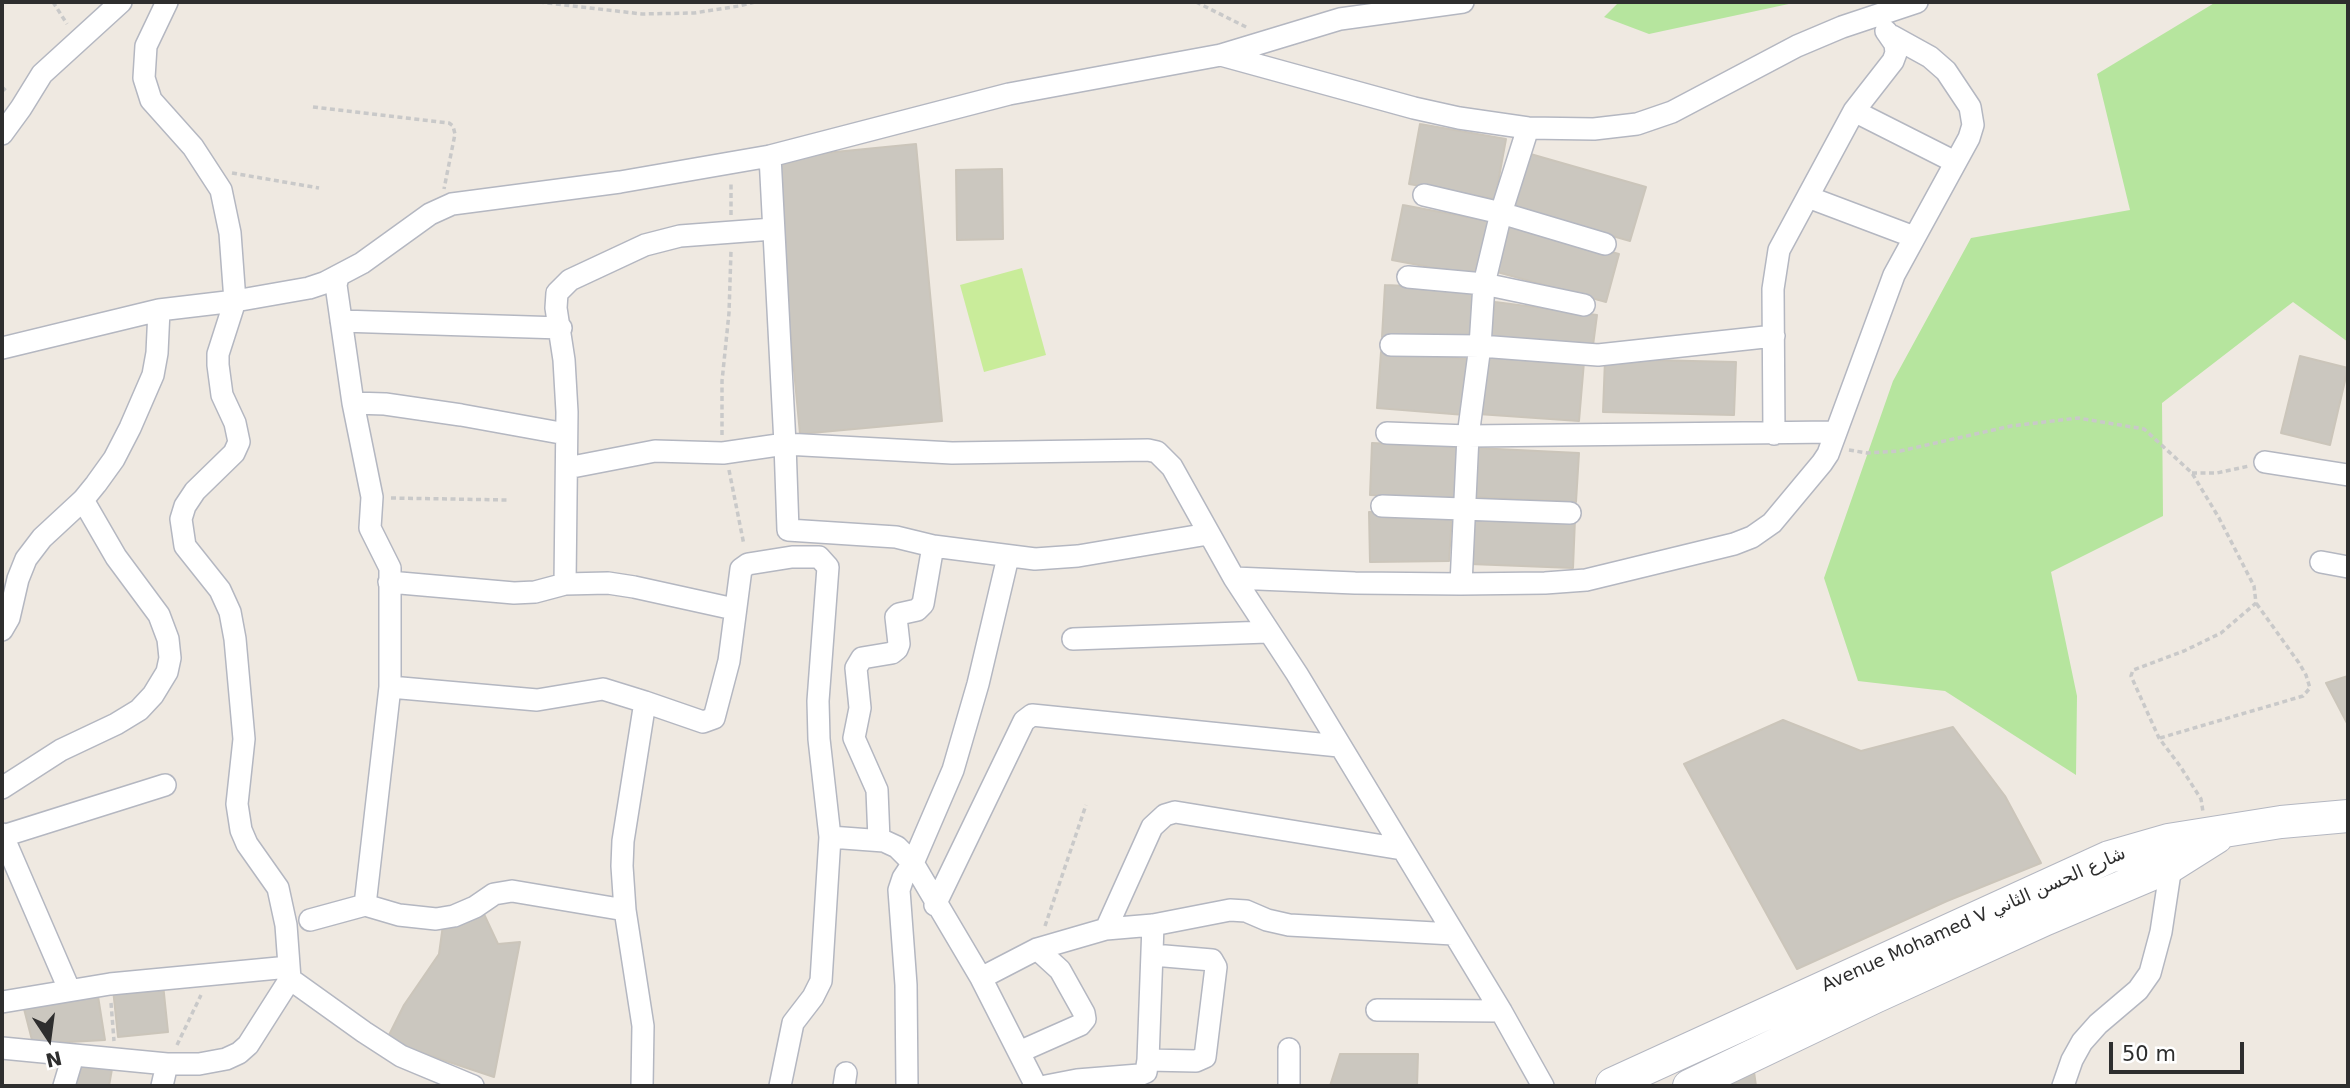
<!DOCTYPE html>
<meta charset="utf-8">
<style>
body{margin:0}
#map{position:relative;width:2350px;height:1088px;overflow:hidden;background:#efe9e1;font-family:"DejaVu Sans",sans-serif}
canvas{display:block}
.frame{position:absolute;inset:0;border:4px solid #2e2e2e;pointer-events:none}
.north{position:absolute;left:14px;top:1004px;width:70px;height:70px;-webkit-text-stroke:5px #fff;paint-order:stroke;rotate:167deg;font-size:19px;font-weight:700;line-height:28px;text-align:center;color:#2e2e2e}
.north::after{content:'';display:block;margin:auto;width:24px;height:32px;background:#2e2e2e;clip-path:polygon(50% 0,100% 100%,50% 72%,0 100%)}
.scale{position:absolute;left:2109px;top:1042px;width:135px;height:32px;box-sizing:border-box;border:4px solid #2e2e2e;border-top:0;padding-left:9px;font-size:21px;line-height:24px;white-space:nowrap;color:#2e2e2e;-webkit-text-stroke:5px #fff;paint-order:stroke}
</style>
<div id="map">
<canvas width="2350" height="1088"></canvas>
<div class="frame"></div>
<div class="north">N</div>
<div class="scale">50 m</div>
</div>
<script>
const ctx = document.querySelector('canvas').getContext('2d');
ctx.lineJoin = 'round';
function fillPath(path, color) { ctx.fillStyle = color; ctx.fill(path, 'evenodd'); }
const shape = rows => new Path2D(rows.map(r => 'M' + r).join(''));
function strokePath(path, color, width, dash) { ctx.strokeStyle = color; ctx.lineWidth = width; ctx.lineCap = dash ? 'butt' : 'round'; ctx.setLineDash(dash || []); ctx.stroke(path); }
function drawText(font, color, halo, rows, align = 'center') {
  ctx.font = font + ' "DejaVu Sans",Cairo,sans-serif'; ctx.lineWidth = 5; ctx.setLineDash([]); ctx.textBaseline = 'middle'; ctx.strokeStyle = halo; ctx.fillStyle = color; for (const [text, x, y, turn = 0] of rows) {
    ctx.save(); ctx.translate(x, y); ctx.rotate((+turn || 0) * Math.PI / 180); ctx.textAlign = isNaN(turn) ? turn : align; if (halo) ctx.strokeText(text, 0, 0); ctx.fillText(text, 0, 0); ctx.restore();
  }
}
fillPath(shape([
 [1619,2,1798,2,1649,34,1604,17],
 [2216,2,2348,2,2348,342,2293,302,2162,403,2163,516,2051,572,2077,696,2076,775,1945,691,1858,681,1824,578,1893,381,1971,238,2130,210,2097,74]
]), '#b6e59e');
fillPath(shape([
 [1022,268,1046,355,984,372,960,285]
]), '#c9ec9a');
const building = shape([
 [1420,124,1506,139,1495,199,1409,184,1420,124],
 [916,144,942,421,800,434,774,158,916,144],
 [1527,153,1646,187,1630,241,1511,207,1527,153],
 [1002,169,1003,239,957,240,956,170,1002,169],
 [1403,205,1488,221,1477,276,1392,260,1403,205],
 [1510,225,1619,254,1606,302,1497,272,1510,225],
 [1385,285,1476,289,1473,341,1382,337,1385,285],
 [1495,302,1597,315,1592,353,1490,340,1495,302],
 [1381,352,1469,359,1465,415,1377,408,1381,352],
 [1482,355,1584,362,1579,421,1478,414,1482,355],
 [2300,356,2348,368,2330,445,2281,433,2300,356],
 [1605,359,1736,362,1734,415,1603,412,1605,359],
 [1372,443,1458,447,1456,499,1370,495,1372,443],
 [1476,448,1579,453,1576,502,1473,497,1476,448],
 [1369,512,1452,515,1449,561,1370,562,1369,512],
 [1472,515,1575,519,1573,568,1470,564,1472,515],
 [2348,676,2348,725,2326,683,2348,676],
 [1783,720,1861,751,1953,727,2005,796,2041,863,1947,901,1797,969,1684,764,1783,720],
 [483,912,498,944,520,942,494,1077,386,1041,404,1005,439,954,443,925,483,912],
 [163,984,168,1032,118,1037,113,989,163,984],
 [97,990,105,1040,33,1044,22,1001,97,990],
 [1340,1054,1418,1054,1417,1086,1330,1086,1340,1054],
 [73,1062,112,1069,109,1086,68,1086,73,1062],
 [1754,1072,1756,1086,1720,1086,1754,1072]
]);
fillPath(building, '#cbc7bf');
strokePath(building, '#cbc5ba', 2);
const street = shape([
 [1221,55,1414,108,1459,118,1528,128,1594,129,1637,124,1672,112,1797,46,1842,27,1917,2],
 [1854,111,1955,162],
 [2,134,21,108,42,74,121,2],
 [770,156,785,444,952,453,1148,450,1157,452,1172,467,1234,578,1297,674,1501,1011,1543,1086],
 [1424,195,1501,213,1605,244],
 [1808,197,1914,237],
 [338,277,336,285,353,403,372,497,370,528,390,568,390,687,365,905],
 [1408,277,1484,284,1584,305],
 [341,321,561,328],
 [1391,345,1480,346,1598,355,1774,336],
 [2,348,159,310],
 [353,403,385,404,461,415,566,434],
 [1387,433,1468,436,1480,346,1484,284,1501,213,1528,128],
 [1774,434,1773,289,1779,250,1854,111,1893,61,1896,53,1895,44,1886,31],
 [2265,462,2348,475],
 [567,468,655,451,723,453,785,444,788,530,896,537,933,546,1035,559,1078,556,1208,534],
 [1382,506,1570,513],
 [2321,562,2348,567],
 [1234,578,1355,583,1461,584,1468,436,1835,432],
 [389,582,514,593,535,592,565,584,608,583,634,587,734,609],
 [565,584,567,412,564,360,556,308,557,293,570,280,645,245,680,236,773,229],
 [1461,584,1545,583,1586,580,1734,544,1752,537,1772,523,1822,463,1828,454,1894,275,1969,138,1973,125,1970,107,1946,71,1930,57,1892,36],
 [2,630,9,618,18,579,26,559,42,538,83,500,96,484,114,459,130,428,153,375,157,353,159,310,235,301,230,233,221,190,193,147,151,100,144,78,146,46,167,2],
 [1073,639,1267,632],
 [390,687,537,700,603,689,645,702],
 [2,788,61,750,116,724,139,710,153,695,167,672,170,658,168,639,159,615,116,557,83,500],
 [2,834,69,989],
 [3,836,165,785],
 [879,840,877,790,854,738,860,708,856,668,862,658,892,653,897,649,899,644,896,617,899,614,917,610,923,604,933,546],
 [935,905,1024,721,1032,715,1339,746],
 [310,920,365,905,399,915,436,919,454,916,475,907,494,894,512,891,625,910],
 [1106,929,1153,925,1230,910,1246,911,1267,920,1289,925,1453,934],
 [981,978,1037,949,1106,929,1152,827,1165,815,1175,812,1402,849],
 [2,1002,110,984,289,967],
 [1377,1010,1501,1011],
 [2,1048,167,1064,199,1064,226,1059,239,1053,248,1045,290,979],
 [1019,1052,1080,1025,1085,1019,1084,1013,1060,970,1037,949],
 [1148,1060,1196,1061,1205,1057,1216,967,1212,960,1153,955],
 [64,1086,73,1056],
 [162,1086,167,1064],
 [473,1086,401,1056,364,1032,290,979,286,925,278,888,247,844,241,830,237,804,244,739,235,639,230,612,220,590,185,546,181,519,185,506,195,491,234,453,239,442,235,423,222,395,218,365,218,354,235,301,309,288,324,283,362,263,430,214,452,204,620,182,770,156,1009,94,1221,55,1340,19,1463,2],
 [642,1086,643,1026,625,910,622,866,623,841,645,702,703,722,714,718,729,661,741,569,748,564,792,557,819,557,828,567,818,701,819,739,830,837,884,841,897,847,913,863,981,978,1036,1086],
 [780,1086,793,1023,813,997,821,981,830,837],
 [844,1086,846,1073],
 [907,1086,906,985,899,890,903,878,913,863,953,770,978,684,1008,557],
 [1046,1086,1077,1080,1139,1075,1146,1072,1148,1060,1153,925],
 [1289,1086,1289,1049],
 [2063,1086,2072,1060,2082,1042,2098,1024,2138,990,2150,973,2161,932,2171,866,2170,856]
]);
const secondary = shape([
 [1612,1084,2109,857,2168,840,2281,822,2348,816],
 [1689,1086,1875,997,2046,919,2171,866,2217,837]
]);
strokePath(street, '#b4b7c1', 24);
strokePath(secondary, '#b4b7c1', 34);
strokePath(shape([
 [53,2,67,24],
 [539,2,642,14,694,13,739,6,755,2],
 [1196,2,1248,28],
 [2,87,8,93],
 [313,107,449,123,453,126,455,134,444,189],
 [232,173,319,188],
 [731,215,731,181],
 [722,435,722,381,729,313,731,251],
 [1849,450,1867,453,1900,451,2011,426,2078,418,2144,429,2192,473,2219,518,2254,586,2256,603,2221,633,2184,651,2133,670,2131,676,2159,738,2180,766,2201,799,2203,812],
 [729,470,744,545],
 [2192,473,2217,473,2249,466],
 [391,498,508,500],
 [2160,738,2303,696,2310,688,2306,675,2299,663,2256,603],
 [1045,926,1086,805],
 [111,1003,114,1041],
 [177,1045,201,995]
]), '#c9c9c9', 3.5, [5, 3.5]);
strokePath(street, '#fff', 21);
strokePath(secondary, '#fff', 32);
drawText('18px', '#2e2e2e', '#fff', [
 ["Avenue Mohamed V شارع الحسن الثاني",1974,920,-24]
]);
</script>
